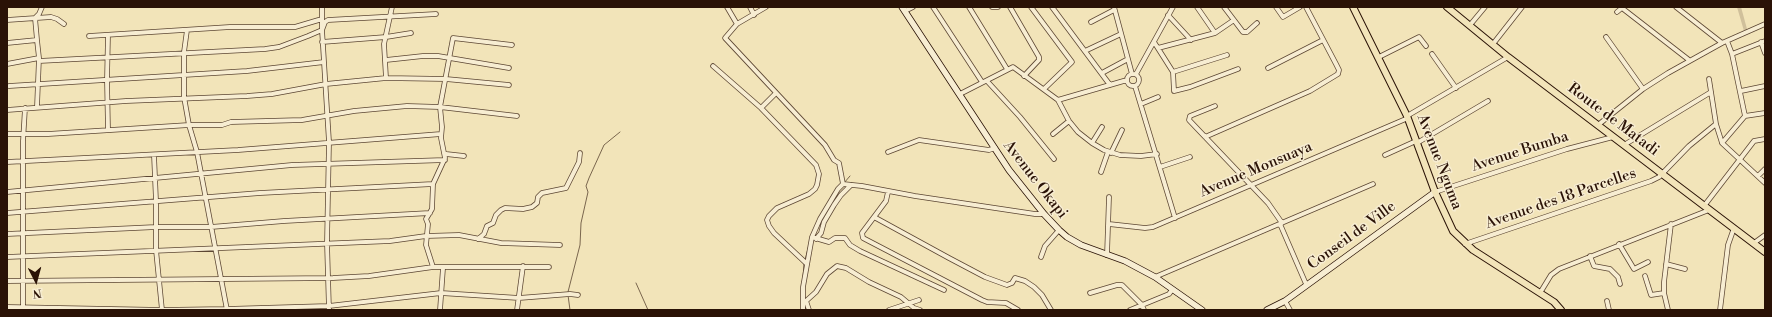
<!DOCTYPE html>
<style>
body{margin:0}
#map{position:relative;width:1772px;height:317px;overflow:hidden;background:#f2e4b9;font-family:"Libre Bodoni",serif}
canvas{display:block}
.frame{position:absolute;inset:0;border:8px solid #2a1206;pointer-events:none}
.north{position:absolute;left:16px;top:261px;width:40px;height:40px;-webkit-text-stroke:3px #f7edd2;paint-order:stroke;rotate:174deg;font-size:11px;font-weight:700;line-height:16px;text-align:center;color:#2a1206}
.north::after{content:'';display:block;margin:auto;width:14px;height:18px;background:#2a1206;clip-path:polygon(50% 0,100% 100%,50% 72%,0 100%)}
</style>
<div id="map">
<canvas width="1772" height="317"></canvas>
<div class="frame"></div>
<div class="north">N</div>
</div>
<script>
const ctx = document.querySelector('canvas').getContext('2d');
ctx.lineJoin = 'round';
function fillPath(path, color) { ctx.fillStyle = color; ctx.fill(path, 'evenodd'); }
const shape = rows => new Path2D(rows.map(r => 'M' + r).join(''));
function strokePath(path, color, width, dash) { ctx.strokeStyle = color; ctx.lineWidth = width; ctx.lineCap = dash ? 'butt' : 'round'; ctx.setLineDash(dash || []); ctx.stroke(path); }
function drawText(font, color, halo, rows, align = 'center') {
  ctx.font = font + ' "Libre Bodoni",serif'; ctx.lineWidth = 3; ctx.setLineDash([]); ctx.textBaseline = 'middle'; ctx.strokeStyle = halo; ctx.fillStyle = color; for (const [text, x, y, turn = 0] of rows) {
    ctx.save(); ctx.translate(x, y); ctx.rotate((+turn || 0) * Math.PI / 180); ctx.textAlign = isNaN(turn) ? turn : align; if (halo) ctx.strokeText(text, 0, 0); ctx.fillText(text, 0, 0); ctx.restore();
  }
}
fillPath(shape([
 [1737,7,1741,7,1747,29,1744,31]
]), '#d0c09b');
strokePath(shape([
 [844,183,850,176],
 [830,199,833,193],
 [805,260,813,230],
 [803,278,804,263],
 [636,283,648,310],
 [568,292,580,245,581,223,588,192,586,186,589,178,604,145,620,132],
 [568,295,570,310]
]), '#79654d', 1);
const street = shape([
 [322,7,322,30,329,142,327,243,329,310],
 [727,7,737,24],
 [750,7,754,15],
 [766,7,737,24,725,38,825,145,834,160,839,163,843,184],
 [933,7,982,82],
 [969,7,1007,69],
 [992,7,998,7],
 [1010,7,1039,57,1039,60,1024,76],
 [1031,7,1072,62,1044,89],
 [1052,7,1110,85],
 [1114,7,1132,74],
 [1197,7,1215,33],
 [1224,7,1243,32,1247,32,1257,23],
 [1276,7,1283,17,1300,7],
 [1676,7,1722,43],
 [1622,8,1689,60],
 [905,11,913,7],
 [1617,12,1623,7],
 [1168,15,1191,40],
 [7,20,51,17,57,19,64,24],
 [1091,22,1114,10],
 [1470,25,1485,7],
 [187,30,184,52,184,97,189,125,197,152,227,310],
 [89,36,230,27,295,27,322,19],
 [1606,37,1643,89],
 [37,40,35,18,39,14,42,7],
 [1727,41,1732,54,1745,116],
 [322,42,386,37,411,33],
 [1154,42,1173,72,1174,91,1190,87,1238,69],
 [1761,42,1765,53],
 [7,43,37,40,39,58,37,107],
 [1493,44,1522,7],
 [1158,48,1215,33,1234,20],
 [1085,51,1121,34],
 [1432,54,1456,88],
 [1732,54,1765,41],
 [1379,57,1419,37,1426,46],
 [386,60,423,56,438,56,509,68],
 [39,61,265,49,279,47,308,36,322,30,325,22,328,20,436,14],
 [7,64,39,58],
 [713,66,761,108,816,165,819,174,817,185,815,189,809,194,777,208,769,216,767,220,769,226,774,233,807,264],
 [1268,68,1323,40],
 [1173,72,1227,55],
 [1102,73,1128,59],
 '1127 80a6 6 0 1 1 12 0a6 6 0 1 1-12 0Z',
 [1136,74,1173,7],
 [386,78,384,44,392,7],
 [1709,79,1716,124,1722,143,1765,183],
 [987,81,1020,117,1054,159],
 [9,86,247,71,324,62],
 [1135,86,1175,218],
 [1741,91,1765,86],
 [960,94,1013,67,1058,100,1069,121,1078,132,1092,143,1104,150,1120,155,1141,156,1157,154],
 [1058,100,1127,80],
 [1141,104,1158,97],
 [1215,106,1190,116,1189,120,1268,203,1282,223],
 [761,108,776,93],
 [7,110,126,101,247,96,272,94,326,84,386,78,446,79,509,85],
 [1407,116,1508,57],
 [1598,125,1643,89,1668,73,1722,43,1765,24],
 [108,130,107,80,108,35],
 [7,134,48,134,189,125,222,125,231,122,302,120,354,111,407,106,440,107,517,116],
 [1053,134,1069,121],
 [1205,137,1310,91,1338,74,1339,70,1336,64,1306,7],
 [1092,143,1102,127],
 [1417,143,1488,101],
 [1722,143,1745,116,1765,113],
 [1624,145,1711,92],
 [888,152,919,140,989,150,995,148],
 [1111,153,1122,130],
 [446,154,464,156],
 [154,155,156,201,156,250,162,310],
 [1385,155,1416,141],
 [7,162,238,150,441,134],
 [1160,167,1190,157],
 [1101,172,1108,152],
 [1758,176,1765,169],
 [7,192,292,165,445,160],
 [888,192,886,201,862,233,863,238,982,300,987,302,1006,303,1018,310],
 [1435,192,1567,149,1613,137],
 [1704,206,1754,141,1765,139],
 [7,213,260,193,433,184],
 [874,217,949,258,985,277,1007,285,1012,283,1015,278,1025,281,1034,287,1042,295,1051,310],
 [1109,224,1145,228,1153,227,1408,118],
 [1280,224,1306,284],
 [7,234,156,227,211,227,284,221,430,213],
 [812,237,829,242,835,238,845,238,850,245,860,251,944,290],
 [478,239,484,234,487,226,493,223,496,215,501,210,505,208,523,209,532,207,537,203,538,197,542,193,566,188,579,162,580,153],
 [816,239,821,233,824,222,834,205,841,195,851,185],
 [1754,243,1765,235],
 [1465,244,1651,181,1659,177,1689,146,1716,124],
 [1619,244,1634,269,1648,262],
 [1107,255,1109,197],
 [1590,256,1594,266,1610,269,1618,277,1620,284],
 [7,257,390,241,426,236,459,235,501,243,560,245],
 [1041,257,1045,246,1059,230],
 [1666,264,1685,269],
 [433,267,426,245,428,224,426,219,432,209,433,184,445,158,441,138,442,127,440,107,453,38,512,45],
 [1645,276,1651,295,1664,293],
 [1155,277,1373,184],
 [7,281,333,278,369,276,433,267,549,267],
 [1090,293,1117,285,1122,285,1142,305,1144,310],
 [1540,293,1551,275,1559,269,1709,210],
 [803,301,806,301,816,292,827,274,837,266,846,268,869,282,901,297,914,308,920,310],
 [806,301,809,310],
 [1285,301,1290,310],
 [1607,301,1609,310],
 [7,307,162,310,227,309,329,306,441,293,519,298,570,294,578,295],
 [23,307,23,141,25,108],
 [440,310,443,268],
 [517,310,523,266],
 [803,310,803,287,812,237,820,219,838,189,843,184,862,186,915,196,1035,214,1044,214],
 [889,310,919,300],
 [1130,310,1169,294,1172,290],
 [1668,310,1664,293,1664,282,1671,224],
 [1720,310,1728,245,1734,228]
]);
const secondary = shape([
 [902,7,1009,170,1044,214,1059,230,1067,237,1081,245,1125,261,1155,277,1202,310],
 [1267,310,1285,301,1435,192]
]);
const primary = shape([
 [1353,7,1407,116,1435,192,1453,231,1473,250,1554,302,1561,310],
 [1447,7,1508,57,1765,252]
]);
strokePath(street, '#5c4633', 5.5);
strokePath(secondary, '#2a1206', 7);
strokePath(primary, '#2a1206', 8);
strokePath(street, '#f7edd2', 4);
strokePath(secondary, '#f7edd2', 5.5);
strokePath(primary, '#f2e4b9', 6);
drawText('15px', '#2a1206', '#f7edd2', [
 ["Route de Matadi",1613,120,37],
 ["Avenue Bumba",1520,152,-18],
 ["Avenue Nguma",1439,162,69],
 ["Avenue Monsuaya",1256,170,-23],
 ["Avenue Okapi",1035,180,52],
 ["Avenue des 18 Parcelles",1561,199,-19],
 ["Conseil de Ville",1352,236,-36]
]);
</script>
